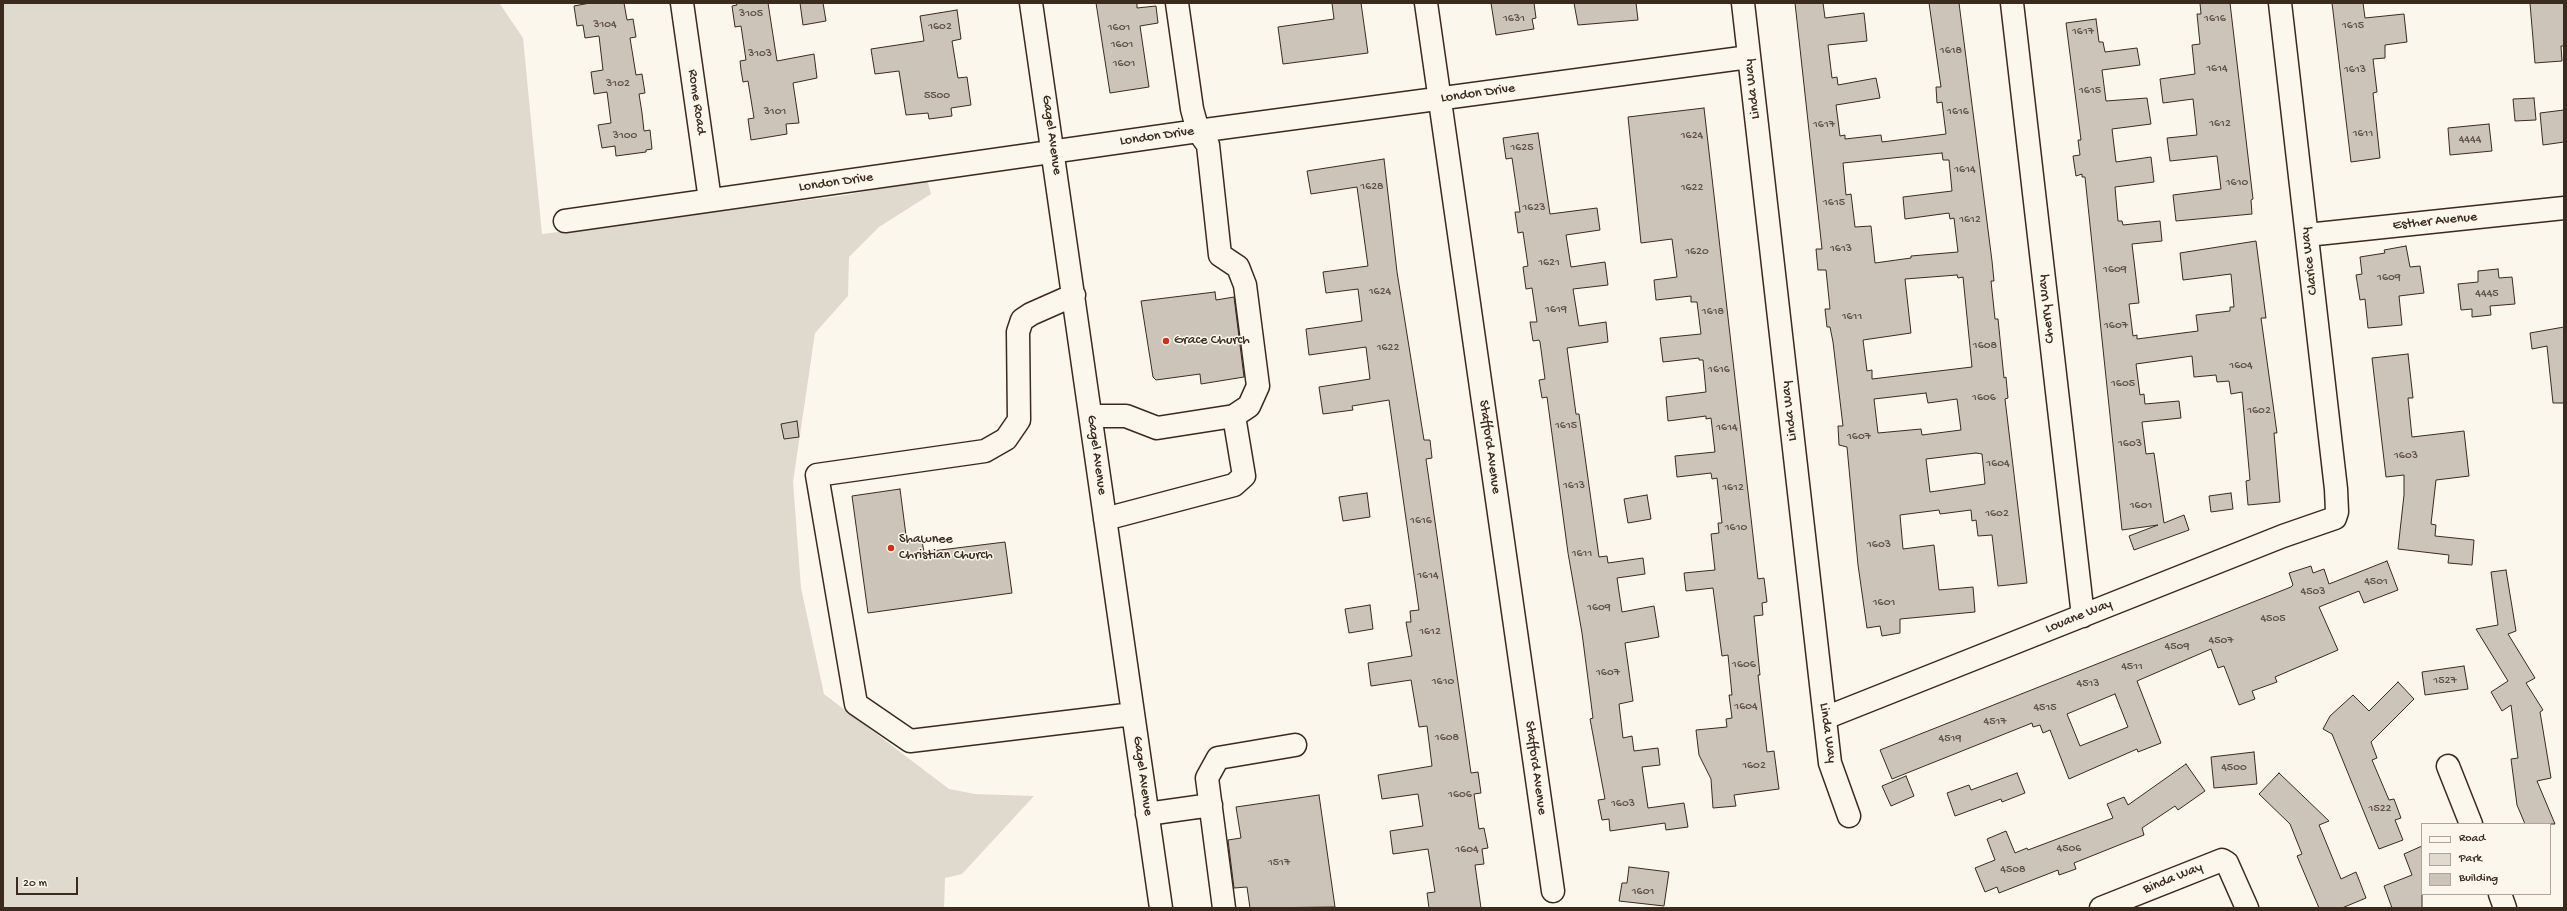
<!DOCTYPE html>
<style>
body{margin:0}
#map{position:relative;width:2567px;height:911px;overflow:hidden;background:#fbf7ec;font-family:"Gochi Hand",sans-serif}
canvas{display:block}
.frame{position:absolute;inset:0;border:4px solid #3b2a1e;pointer-events:none}
.legend{position:absolute;left:2421px;top:823px;width:130px;height:72px;box-sizing:border-box;background:#fbf7ec;border:1px solid #aea59a;margin:0;padding:5px 7px;list-style:none;font-size:12px;color:#3b2a1e}
.legend li{display:flex;align-items:center;gap:8px;height:20px}
.legend b{width:20px;border:1px solid #aea59a}
.scale{position:absolute;left:16px;top:877px;width:62px;height:18px;box-sizing:border-box;border:2px solid #3b2a1e;border-top:0;padding-left:5px;font-size:12px;line-height:14px;white-space:nowrap;color:#3b2a1e;-webkit-text-stroke:3px #fbf7ec;paint-order:stroke}
</style>
<div id="map">
<canvas width="2567" height="911"></canvas>
<div class="frame"></div>
<ul class="legend">
<li><b style="height:5px;background:#fbf7ec"></b>Road</li>
<li><b style="height:11px;background:#dfd9ce"></b>Park</li>
<li><b style="height:11px;background:#ccc4b9"></b>Building</li>
</ul>
<div class="scale">20 m</div>
</div>
<script>
const ctx = document.querySelector('canvas').getContext('2d');
ctx.lineJoin = 'round';
function fillPath(path, color) { ctx.fillStyle = color; ctx.fill(path, 'evenodd'); }
const shape = rows => new Path2D(rows.map(r => 'M' + r).join(''));
function strokePath(path, color, width, dash) { ctx.strokeStyle = color; ctx.lineWidth = width; ctx.lineCap = dash ? 'butt' : 'round'; ctx.setLineDash(dash || []); ctx.stroke(path); }
function drawText(font, color, halo, rows, align = 'center') {
  ctx.font = font + ' "Gochi Hand",sans-serif'; ctx.lineWidth = 3; ctx.setLineDash([]); ctx.textBaseline = 'middle'; ctx.strokeStyle = halo; ctx.fillStyle = color; for (const [text, x, y, turn = 0] of rows) {
    ctx.save(); ctx.translate(x, y); ctx.rotate((+turn || 0) * Math.PI / 180); ctx.textAlign = isNaN(turn) ? turn : align; if (halo) ctx.strokeText(text, 0, 0); ctx.fillText(text, 0, 0); ctx.restore();
  }
}
fillPath(shape([
 [3,3,500,4,523,38,542,234,847,195,927,179,931,194,879,227,849,257,848,296,815,333,793,482,801,588,824,694,949,789,975,794,1034,796,962,874,945,878,944,908,3,908]
]), '#dfd9ce');
const building = shape([
 [590,3,624,3,627,20,633,19,636,37,630,38,636,75,642,74,645,93,639,94,642,113,644,131,650,130,652,149,646,150,646,152,616,156,615,146,602,148,598,125,611,123,607,92,594,94,591,72,603,70,599,36,585,38,583,25,577,26,574,6,590,3],
 [736,3,768,3,777,61,814,54,817,78,793,83,799,123,786,124,787,134,751,140,748,119,754,118,748,81,743,82,741,70,740,61,746,60,741,26,735,27,732,6,737,5,736,3],
 [800,3,823,3,826,21,803,25,800,3],
 [1096,3,1137,3,1137,8,1156,6,1158,23,1140,26,1149,87,1110,93,1096,3],
 [1332,3,1361,3,1368,53,1283,64,1278,27,1334,19,1332,3],
 [1491,3,1534,3,1536,18,1532,19,1534,29,1496,35,1491,3],
 [1574,3,1636,3,1638,20,1578,25,1574,3],
 [1795,3,1823,3,1825,18,1864,13,1867,41,1828,45,1832,78,1837,77,1838,85,1876,78,1880,98,1836,105,1840,136,1845,135,1845,139,1881,135,1882,142,1946,134,1942,102,1937,103,1936,87,1941,87,1929,3,1959,3,1992,261,1994,281,1991,281,1995,319,1998,319,2004,378,2006,377,2008,398,2005,399,2027,583,1998,586,1992,535,1978,536,1976,520,1972,521,1971,510,1940,514,1939,510,1900,515,1903,549,1934,545,1939,590,1973,587,1975,612,1900,619,1900,633,1882,636,1880,626,1867,628,1858,565,1847,447,1839,445,1838,426,1843,426,1833,342,1830,327,1827,327,1825,309,1830,309,1826,270,1818,270,1816,249,1822,249,1795,3],
 [1942,153,1943,160,1949,160,1952,191,1903,197,1905,219,1949,213,1950,219,1954,218,1958,252,1911,256,1911,258,1875,263,1871,226,1855,227,1851,194,1846,195,1843,163,1942,153],
 [1957,275,1958,278,1963,277,1972,367,1872,379,1872,370,1867,371,1863,340,1911,333,1905,279,1957,275],
 [1926,393,1928,403,1957,399,1961,430,1922,435,1921,429,1878,433,1874,399,1926,393],
 [1976,453,1982,454,1985,484,1930,492,1926,459,1976,453],
 [2200,3,2230,3,2253,199,2251,200,2252,214,2176,221,2173,195,2221,189,2217,156,2170,161,2167,138,2197,135,2193,99,2163,103,2160,79,2195,74,2192,45,2200,44,2197,14,2201,14,2200,3],
 [2332,3,2363,3,2365,18,2404,14,2407,42,2385,45,2385,58,2373,59,2377,92,2373,93,2380,158,2351,162,2332,3],
 [2530,3,2564,3,2564,46,2561,46,2562,61,2535,63,2530,3],
 [957,10,961,39,952,41,958,78,967,77,971,105,951,108,952,116,929,119,928,113,906,115,899,71,875,74,871,49,924,41,920,16,957,10],
 [2096,19,2099,42,2103,42,2105,52,2137,48,2140,65,2102,70,2106,101,2147,98,2151,124,2112,129,2116,162,2151,157,2154,182,2115,187,2118,221,2122,221,2123,225,2160,221,2162,241,2132,244,2139,303,2129,304,2133,336,2137,335,2137,339,2198,331,2196,315,2230,311,2230,307,2234,307,2231,274,2183,280,2180,253,2256,241,2266,318,2261,318,2277,433,2274,433,2280,502,2248,505,2246,481,2250,480,2242,392,2231,394,2229,381,2217,382,2216,375,2194,377,2192,356,2136,364,2140,395,2144,394,2145,404,2179,401,2181,418,2142,422,2146,454,2154,453,2164,523,2184,515,2189,530,2134,550,2129,536,2158,525,2122,530,2085,177,2082,177,2082,174,2076,176,2073,156,2080,155,2078,140,2081,140,2066,23,2096,19],
 [2534,98,2536,120,2515,121,2513,99,2534,98],
 [1704,108,1758,579,1764,578,1767,602,1762,603,1763,615,1754,616,1760,675,1758,675,1767,752,1774,751,1779,789,1734,795,1736,806,1713,808,1711,779,1699,755,1696,730,1727,727,1726,719,1732,718,1729,695,1732,695,1728,655,1722,656,1713,588,1686,591,1684,573,1715,570,1711,534,1719,533,1718,523,1722,523,1717,478,1712,479,1711,473,1677,477,1675,456,1715,452,1711,418,1706,419,1706,416,1668,421,1666,397,1706,392,1703,360,1699,360,1699,358,1663,362,1660,338,1701,334,1697,302,1691,302,1691,296,1656,300,1654,280,1677,277,1672,239,1641,243,1628,117,1704,108],
 [2564,110,2564,142,2543,145,2540,113,2564,110],
 [2489,124,2492,151,2450,155,2448,128,2489,124],
 [1538,133,1550,214,1597,208,1600,230,1566,235,1571,267,1605,262,1608,285,1573,289,1579,326,1606,322,1608,342,1567,348,1576,414,1579,414,1599,557,1607,556,1608,563,1643,558,1645,574,1617,578,1622,612,1654,606,1659,637,1625,643,1633,701,1619,704,1623,738,1632,736,1634,751,1658,748,1660,765,1642,767,1648,808,1684,803,1688,827,1666,830,1665,823,1610,831,1609,819,1602,820,1598,800,1605,799,1590,719,1593,718,1582,633,1568,553,1547,397,1542,398,1539,380,1545,379,1540,342,1539,340,1533,341,1530,322,1537,322,1532,288,1526,289,1523,267,1528,266,1523,232,1518,233,1515,212,1520,212,1512,158,1506,159,1503,138,1538,133],
 [1384,159,1397,272,1424,440,1430,440,1432,458,1426,459,1471,773,1478,772,1481,793,1474,794,1479,829,1484,828,1488,848,1482,849,1484,864,1475,865,1481,908,1429,908,1427,893,1435,892,1428,849,1393,854,1390,831,1423,826,1418,794,1382,799,1378,775,1432,766,1427,726,1419,727,1411,680,1371,686,1368,663,1412,656,1406,622,1411,622,1410,611,1419,610,1389,400,1352,406,1353,410,1323,414,1319,387,1370,379,1366,347,1309,355,1306,329,1362,321,1358,289,1326,293,1323,272,1368,266,1357,187,1311,194,1307,171,1384,159],
 [2406,246,2410,267,2420,266,2424,293,2399,296,2402,325,2368,328,2365,299,2360,300,2356,275,2362,274,2360,257,2385,253,2384,250,2406,246],
 [2498,269,2499,278,2512,277,2515,304,2490,306,2491,315,2472,317,2472,309,2461,310,2458,284,2478,282,2478,271,2498,269],
 [1215,292,1216,300,1234,297,1244,377,1201,384,1200,374,1156,380,1153,377,1141,301,1215,292],
 [2564,327,2564,403,2553,403,2547,346,2532,349,2530,333,2564,327],
 [2408,354,2413,398,2408,398,2412,437,2464,431,2469,476,2436,480,2431,524,2436,525,2435,536,2474,540,2472,565,2448,563,2449,555,2398,549,2404,495,2404,475,2386,477,2372,358,2408,354],
 [797,421,799,437,784,439,781,424,797,421],
 [900,489,907,543,922,541,924,552,1005,542,1012,593,868,613,852,496,900,489],
 [1367,493,1370,517,1343,521,1339,497,1367,493],
 [2231,493,2233,509,2211,512,2209,496,2231,493],
 [1647,495,1651,519,1628,523,1624,499,1647,495],
 [2387,561,2398,590,2364,603,2359,591,2319,607,2338,650,2275,677,2277,682,2252,691,2255,699,2239,705,2224,666,2218,668,2211,649,2137,681,2161,743,2138,752,2137,749,2069,779,2050,730,2043,733,2040,725,2033,727,2032,723,1892,779,1880,750,2291,587,2293,585,2289,573,2311,566,2313,573,2324,569,2329,584,2387,561],
 [2115,694,2128,727,2080,746,2067,714,2115,694],
 [2506,570,2516,631,2508,634,2535,678,2526,683,2543,710,2540,712,2551,778,2537,781,2555,824,2525,824,2517,805,2511,759,2518,758,2511,705,2502,711,2491,692,2508,681,2476,629,2498,625,2491,572,2506,570],
 [1370,605,1373,629,1349,633,1345,609,1370,605],
 [2464,666,2468,689,2425,695,2422,672,2464,666],
 [2398,682,2414,699,2371,742,2377,758,2372,760,2389,800,2394,799,2401,818,2395,820,2403,840,2379,849,2332,734,2323,729,2330,716,2353,695,2369,711,2398,682],
 [2254,752,2257,784,2214,788,2211,757,2254,752],
 [2186,764,2205,791,2178,810,2175,806,2142,828,2144,835,2074,863,2076,869,2059,875,2058,870,1999,893,1997,887,1985,892,1975,868,1995,860,1987,839,2006,831,2015,853,2027,848,2028,850,2113,818,2107,804,2124,797,2128,805,2186,764],
 [2017,773,2025,793,2002,802,2001,799,1955,816,1947,793,1969,785,1971,790,2017,773],
 [2279,773,2329,821,2319,825,2341,879,2356,872,2366,898,2342,908,2319,908,2297,856,2302,854,2290,824,2259,794,2279,773],
 [1906,776,1914,796,1891,806,1882,786,1906,776],
 [1319,795,1335,907,1250,908,1247,887,1234,888,1228,840,1241,838,1236,807,1319,795],
 [2422,846,2422,908,2392,908,2384,886,2412,875,2404,854,2422,846],
 [1629,867,1669,872,1664,906,1619,901,1622,883,1627,883,1629,867]
]);
fillPath(building, '#ccc4b9');
strokePath(building, '#3b2a1e', 1);
const minor = shape([
 [682,3,710,200],
 [1031,3,1161,908],
 [1426,3,1553,891],
 [1743,3,1830,763,1849,816],
 [2012,3,2083,616],
 [565,221,1198,131,1749,57],
 [2307,235,2564,208],
 [1074,295,1031,314,1022,320,1018,332,1019,420,1006,439,985,451,817,475,856,704,910,741,1133,714],
 [1091,416,1126,416,1157,428,1234,416,1249,406,1258,386,1245,285,1238,267,1220,255,1208,145,1198,131,1192,109,1177,3],
 [1105,519,1234,485,1244,476,1234,416],
 [1825,718,2283,536,2335,518,2337,512,2336,489,2280,3],
 [2448,766,2471,824],
 [1147,814,1211,805],
 [2500,894,2505,908],
 [1224,908,1207,778,1218,758,1295,745],
 [2101,908,2222,860,2227,863,2247,908]
]);
strokePath(minor, '#3b2a1e', 25);
strokePath(minor, '#fbf7ec', 22);
for (const [x, y, r, color] of [
 [1166,341,4,"#c8321e"],
 [891,548,4,"#c8321e"]
]) { const dot = new Path2D(); dot.arc(x, y, r, 0, 2 * Math.PI); ctx.fillStyle = color; ctx.fill(dot); strokePath(dot, '#fbf7ec', 1.5); }
drawText('12px', '#5f5045', null, [
 ["3105",751,14],
 ["1631",1514,19],
 ["1616",2215,19],
 ["3104",605,25],
 ["1615",2353,26],
 ["1602",940,27],
 ["1601",1119,28],
 ["1617",2083,32],
 ["1601",1122,45],
 ["1618",1951,51],
 ["3103",760,54],
 ["1601",1124,64],
 ["1614",2217,69],
 ["1613",2355,70],
 ["3102",618,84],
 ["1615",2090,91],
 ["5500",937,96],
 ["3101",775,112],
 ["1616",1958,112],
 ["1612",2220,124],
 ["1617",1824,125],
 ["1611",2363,134],
 ["3100",625,136],
 ["1624",1692,136],
 ["4444",2470,140],
 ["1625",1522,148],
 ["1614",1965,170],
 ["1610",2237,183],
 ["1628",1372,187],
 ["1622",1692,188],
 ["1615",1834,203],
 ["1623",1534,208],
 ["1612",1970,220],
 ["1613",1841,249],
 ["1620",1697,252],
 ["1621",1549,263],
 ["1609",2115,270],
 ["1609",2389,278],
 ["1624",1380,292],
 ["4445",2487,294],
 ["1619",1556,310],
 ["1618",1713,312],
 ["1611",1852,317],
 ["1607",2116,326],
 ["1608",1985,346],
 ["1622",1388,348],
 ["1604",2241,366],
 ["1616",1719,370],
 ["1605",2123,384],
 ["1606",1984,398],
 ["1602",2259,411],
 ["1615",1566,426],
 ["1614",1727,428],
 ["1607",1859,437],
 ["1603",2130,444],
 ["1603",2406,456],
 ["1604",1998,464],
 ["1613",1574,486],
 ["1612",1733,488],
 ["1601",2141,506],
 ["1602",1997,514],
 ["1616",1421,521],
 ["1610",1736,528],
 ["1603",1879,545],
 ["1611",1582,554],
 ["1614",1428,576],
 ["4501",2376,582],
 ["4503",2313,592],
 ["1601",1884,603],
 ["1609",1599,608],
 ["4505",2273,619],
 ["1612",1430,632],
 ["4507",2221,641],
 ["4509",2177,647],
 ["1606",1744,665],
 ["4511",2132,667],
 ["1607",1608,673],
 ["1527",2445,681],
 ["1610",1443,682],
 ["4513",2088,684],
 ["1604",1746,707],
 ["4515",2045,708],
 ["4517",1995,722],
 ["1608",1447,738],
 ["4519",1950,739],
 ["1602",1754,766],
 ["4500",2234,768],
 ["1606",1460,795],
 ["1603",1623,804],
 ["1522",2380,809],
 ["4506",2069,849],
 ["1604",1467,850],
 ["1517",1279,863],
 ["4508",2013,870],
 ["1601",1643,892]
]);
drawText('14px', '#3b2a1e', '#fbf7ec', [
 ["Linda Way",1753,89,-97],
 ["London Drive",1478,94,-8],
 ["Rome Road",696,102,82],
 ["Gagel Avenue",1051,135,82],
 ["London Drive",1157,137,-8],
 ["London Drive",836,183,-8],
 ["Esther Avenue",2435,222,-6],
 ["Clarice Way",2310,261,-97],
 ["Cherry Way",2047,309,-97],
 ["Linda Way",1790,411,-97],
 ["Stafford Avenue",1489,447,82],
 ["Gagel Avenue",1096,455,82],
 ["Louane Way",2079,617,-22],
 ["Linda Way",1827,733,82],
 ["Stafford Avenue",1535,768,82],
 ["Gagel Avenue",1142,776,82],
 ["Binda Way",2173,879,-22]
]);
drawText('14px', '#3b2a1e', '#fbf7ec', [
 ["Grace Church",1174,341],
 ["Shawnee",899,540],
 ["Christian Church",899,556]
], 'left');
</script>
